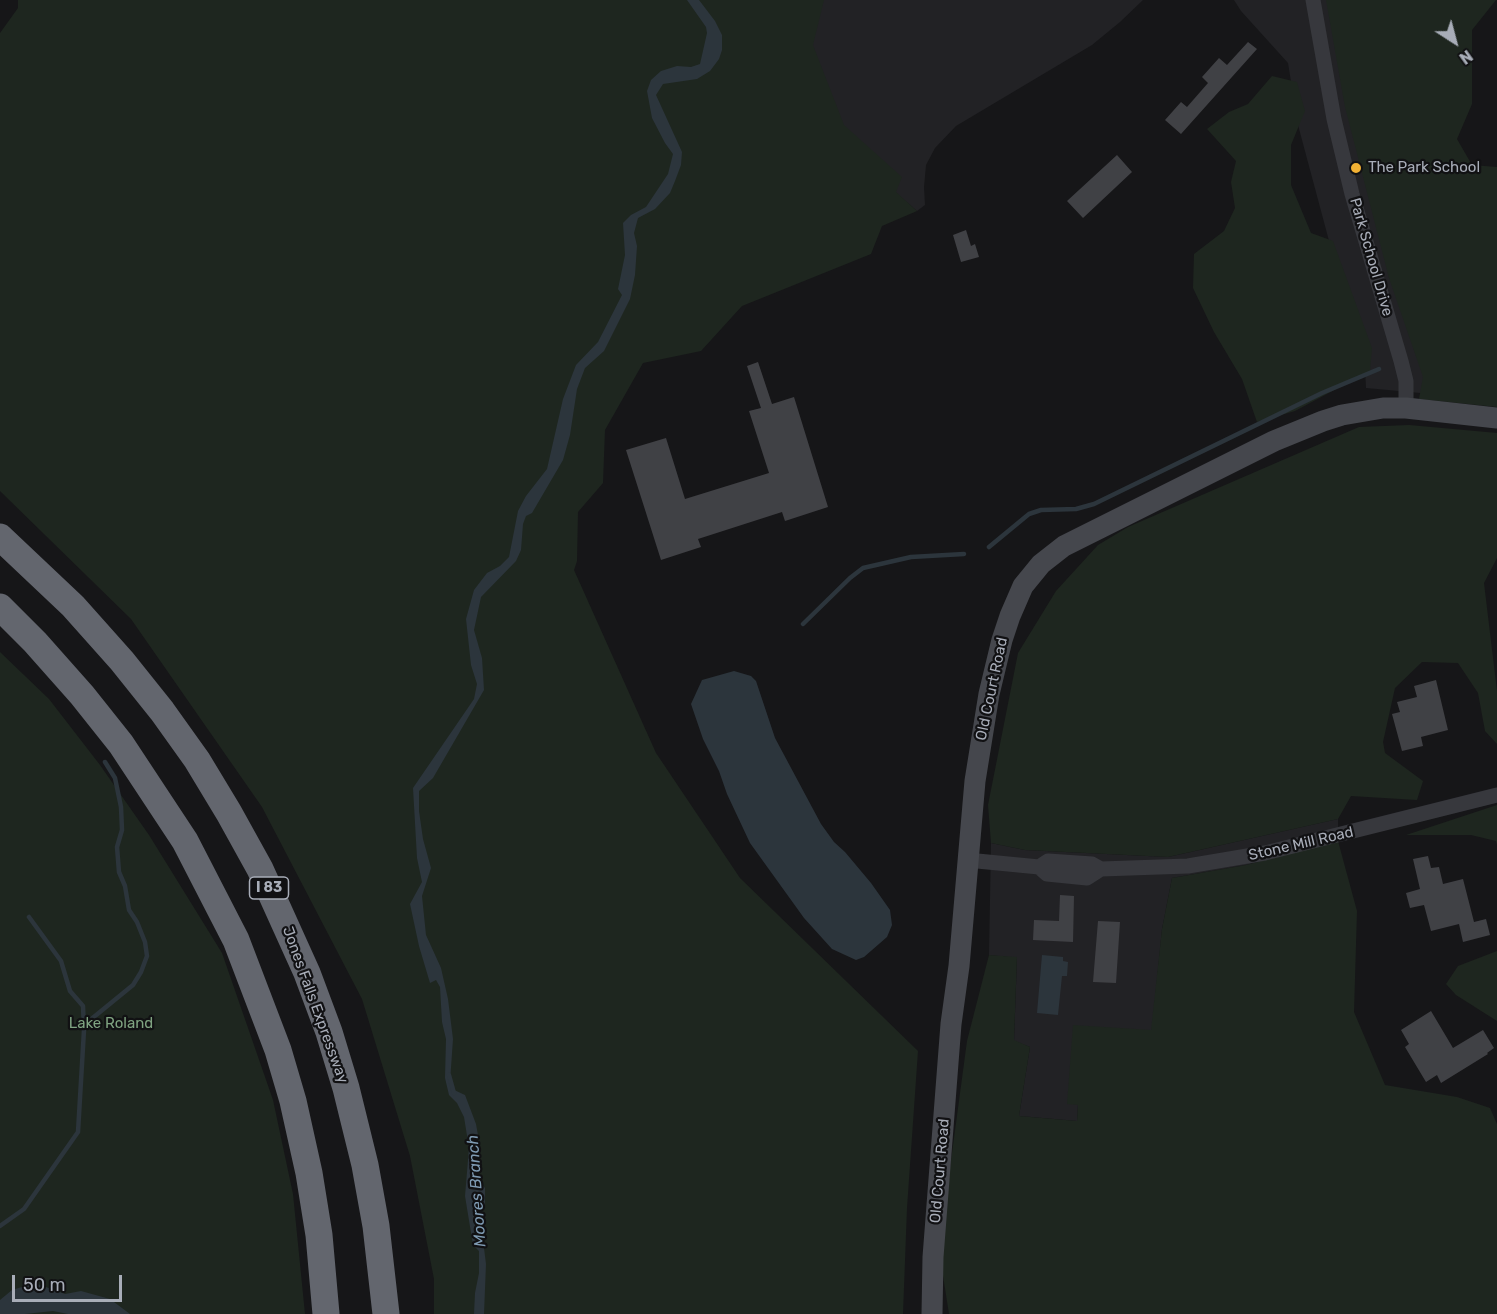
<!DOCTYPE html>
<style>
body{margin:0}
#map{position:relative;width:1497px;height:1314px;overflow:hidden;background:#161618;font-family:Rubik,sans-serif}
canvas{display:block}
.north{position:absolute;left:1425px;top:12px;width:60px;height:60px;-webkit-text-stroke:4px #111113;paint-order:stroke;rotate:144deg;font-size:16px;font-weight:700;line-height:24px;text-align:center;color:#a8adb8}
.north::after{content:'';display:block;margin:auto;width:21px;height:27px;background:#a8adb8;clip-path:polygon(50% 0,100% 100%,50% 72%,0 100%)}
.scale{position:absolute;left:12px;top:1275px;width:110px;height:27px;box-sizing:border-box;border:3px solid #a8adb8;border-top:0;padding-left:8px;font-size:18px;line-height:21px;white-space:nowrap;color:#a8adb8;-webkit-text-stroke:4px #111113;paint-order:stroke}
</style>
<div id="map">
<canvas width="1497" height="1314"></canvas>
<div class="north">N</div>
<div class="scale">50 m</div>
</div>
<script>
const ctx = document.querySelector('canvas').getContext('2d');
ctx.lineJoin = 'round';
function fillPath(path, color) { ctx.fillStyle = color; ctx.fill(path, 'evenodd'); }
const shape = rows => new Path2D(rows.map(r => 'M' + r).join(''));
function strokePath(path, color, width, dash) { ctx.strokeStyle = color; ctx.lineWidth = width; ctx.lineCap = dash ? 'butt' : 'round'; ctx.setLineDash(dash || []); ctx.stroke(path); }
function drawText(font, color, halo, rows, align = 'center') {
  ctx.font = font + ' Rubik,sans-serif'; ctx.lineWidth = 4.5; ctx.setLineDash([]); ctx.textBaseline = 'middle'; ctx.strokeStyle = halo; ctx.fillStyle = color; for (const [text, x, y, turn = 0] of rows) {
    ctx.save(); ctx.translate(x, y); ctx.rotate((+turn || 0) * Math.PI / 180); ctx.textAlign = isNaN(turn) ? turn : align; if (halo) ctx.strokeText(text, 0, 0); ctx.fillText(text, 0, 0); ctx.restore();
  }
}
fillPath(shape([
 [675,0,1143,0,1120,22,1092,45,956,126,935,148,926,165,924,187,925,205,917,211],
 [1234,0,1402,0,1497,400,1366,388,1364,350,1332,252,1298,125,1288,63,1241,11],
 [1338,819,1338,841,1246,865,1172,878,1162,929,1152,1030,1078,1105,1077,1121,1019,1116,1030,1047,1014,1041,1017,958,989,955,991,843,1025,850,1168,857]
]), '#222225');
fillPath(shape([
 [18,0,824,0,813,45,844,125,902,177,896,192,917,211,882,226,871,254,742,306,701,351,643,363,605,430,603,483,578,512,577,561,574,570,656,753,740,878,918,1051,907,1208,903,1314,434,1314,434,1279,410,1156,362,999,262,807,131,619,0,491,0,33,18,8],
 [1326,0,1496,0,1472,30,1472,104,1457,139,1472,165,1497,167,1497,407,1419,399,1423,377,1389,278,1345,107],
 [1272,76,1297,82,1305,111,1291,145,1291,185,1311,233,1333,241,1372,348,1370,371,1295,411,1257,422,1242,379,1214,332,1193,288,1194,254,1224,231,1235,208,1231,182,1236,161,1207,129,1229,112,1248,104],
 [1409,425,1497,433,1497,558,1484,583,1497,691,1497,744,1485,731,1478,693,1458,663,1422,662,1395,688,1383,742,1385,753,1423,781,1417,800,1351,796,1338,819,1168,857,1025,850,991,843,988,805,1018,653,1056,591,1098,545,1128,527,1359,427],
 [0,652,49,699,100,765,149,835,222,953,273,1100,293,1194,305,1314,0,1314],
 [1497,805,1497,845,1496,841,1471,835,1406,835],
 [1338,841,1357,911,1354,1012,1385,1085,1457,1097,1490,1108,1497,1124,1497,1314,949,1314,939,1250,967,1041,989,955,1017,957,1014,1040,1030,1047,1019,1116,1077,1121,1078,1105,1067,1104,1073,1025,1151,1030,1162,929,1172,878,1246,865],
 [1497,951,1497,1021,1456,995,1446,984,1458,966]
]), '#1e261f');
fillPath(shape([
 [687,0,699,0,715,21,722,35,722,50,719,59,710,71,697,79,663,84,656,95,682,152,681,165,675,181,670,193,655,209,638,218,634,233,637,246,635,275,630,299,604,351,585,368,577,389,570,435,563,460,532,513,526,516,523,524,521,550,516,561,481,597,474,630,482,658,484,690,433,778,419,791,419,811,423,839,431,868,422,896,426,935,441,968,448,999,453,1039,450,1082,452,1089,465,1095,476,1124,479,1141,477,1179,485,1188,485,1208,480,1212,479,1194,472,1194,476,1227,483,1240,486,1264,484,1314,474,1314,475,1293,479,1273,479,1251,473,1245,465,1196,469,1148,464,1117,457,1103,449,1095,445,1078,446,1039,442,1022,440,987,436,980,430,983,419,946,410,904,422,882,417,858,413,788,474,699,477,684,471,665,466,619,474,590,487,573,500,566,509,557,518,511,526,496,547,469,563,399,576,365,598,342,622,295,618,289,625,255,623,223,631,215,646,207,668,174,673,154,665,143,652,118,647,91,651,80,661,71,677,66,691,67,700,64,707,33,706,27],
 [734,671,751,676,756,681,775,738,821,824,834,842,845,852,871,883,890,910,892,925,887,937,864,957,856,960,832,949,804,918,750,843,727,794,719,771,703,739,691,704,702,680],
 [1042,955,1063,957,1063,961,1068,962,1067,976,1062,976,1058,1015,1037,1013],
 [35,1283,65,1294,81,1291,110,1299,130,1314,68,1314,53,1311,25,1314,0,1314,0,1300,12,1290]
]), '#2c353c');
strokePath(shape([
 [989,547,1029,514,1041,510,1076,509,1094,504,1322,393,1379,369],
 [803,624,850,578,863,568,911,557,964,554],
 [84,1025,133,985,141,972,147,956,145,942,137,922,129,910,125,886,119,872,117,847,122,830,121,807,115,778,105,762],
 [449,1075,454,1093],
 [475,1189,481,1241],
 [0,1226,24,1209,78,1132,84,1030,83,1006,70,991,61,961,29,917]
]), '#2c353c', 4.5);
fillPath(shape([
 [1248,42,1257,49,1181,134,1165,120,1181,102,1187,107,1208,83,1202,77,1219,58,1227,65],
 [1117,155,1132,172,1083,218,1067,201],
 [966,230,971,246,975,244,979,257,961,262,953,235],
 [758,362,772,404,794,397,828,507,785,521,782,512,698,539,701,547,661,560,626,450,666,438,685,499,769,473,749,411,761,408,747,366],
 [1436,680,1448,730,1421,737,1423,746,1402,751,1392,714,1400,712,1397,702,1417,697,1414,686],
 [1428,856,1431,868,1439,867,1443,884,1463,879,1474,922,1486,919,1490,935,1463,942,1459,924,1431,931,1424,905,1410,908,1406,893,1420,889,1413,859],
 [1060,895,1074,896,1073,942,1033,940,1034,920,1059,921],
 [1098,921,1120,922,1116,983,1093,982],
 [1431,1011,1453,1048,1483,1030,1494,1048,1487,1053,1488,1054,1441,1083,1437,1075,1426,1082,1405,1047,1409,1044,1401,1030]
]), '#404145');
strokePath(shape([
 [1313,0,1334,119,1352,194,1401,361,1406,381,1406,408],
 [967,860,1039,867,1048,861,1092,864,1101,869,1188,866,1265,853,1497,795],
 [1039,867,1047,874,1087,878,1101,869]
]), '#37383d', 15);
strokePath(shape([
 [932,1314,933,1257,951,1024,959,966,975,781,989,694,1002,640,1010,616,1023,586,1041,564,1064,546,1274,441,1323,421,1342,415,1383,408,1406,408,1497,418]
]), '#45474d', 21);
strokePath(shape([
 [0,537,73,606,122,661,162,711,197,760,229,813,260,869,307,973,329,1032,346,1088,365,1165,376,1226,386,1314],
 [0,607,35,642,82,695,121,744,185,841,236,940,278,1050,293,1101,309,1173,319,1235,326,1314]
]), '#63666e', 27);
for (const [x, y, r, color] of [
 [1356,168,6,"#f2b134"]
]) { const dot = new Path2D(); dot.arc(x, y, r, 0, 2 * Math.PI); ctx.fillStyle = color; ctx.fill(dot); strokePath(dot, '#111113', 2); }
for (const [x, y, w] of [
 [269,888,39]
]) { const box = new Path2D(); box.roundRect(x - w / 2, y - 11, w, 22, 4.5); ctx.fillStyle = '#111113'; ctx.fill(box); strokePath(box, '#a8adb8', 1.5); }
drawText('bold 14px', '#a8adb8', null, [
 ["I 83",269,888]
]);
drawText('15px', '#a8adb8', '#111113', [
 ["The Park School",1368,168]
], 'left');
drawText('15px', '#a8adb8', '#111113', [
 ["Park School Drive",1371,257,74],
 ["Old Court Road",992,689,-78],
 ["Stone Mill Road",1301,844,-13],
 ["Jones Falls Expressway",315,1005,70],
 ["Old Court Road",940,1171,-85]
]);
drawText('15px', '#7fa381', '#111113', [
 ["Lake Roland",111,1024]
]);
drawText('italic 16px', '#7f9bb3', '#111113', [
 ["Moores Branch",477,1191,-94]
]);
</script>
